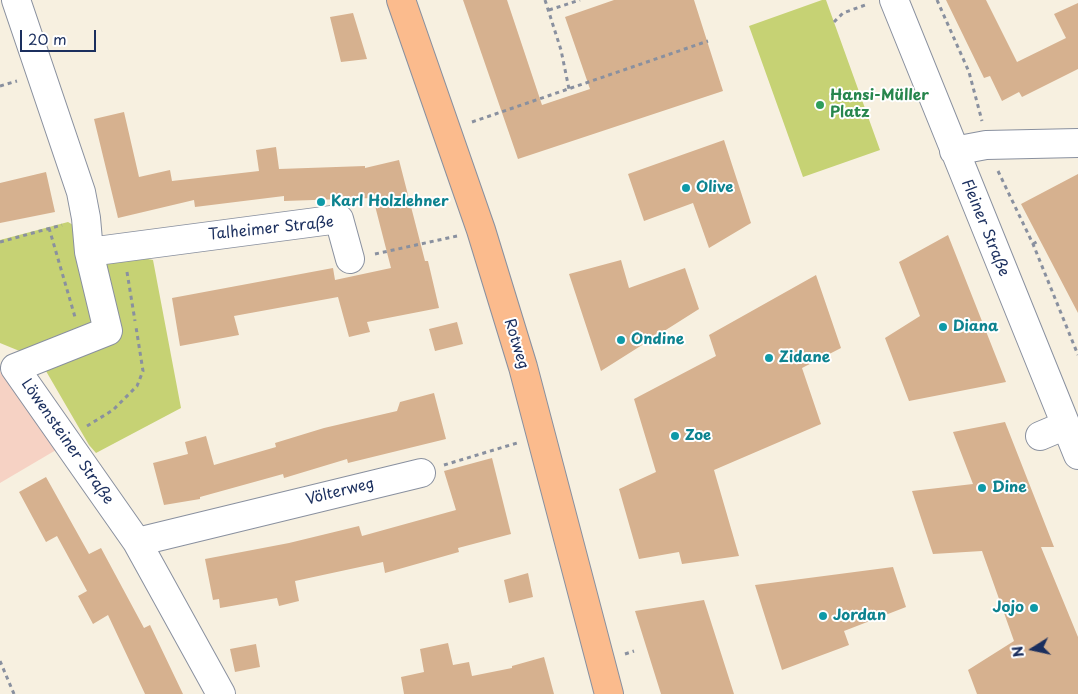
<!DOCTYPE html>
<meta charset="utf-8">
<style>
body{margin:0}
#map{position:relative;width:1078px;height:694px;overflow:hidden;background:#f7f0e0;font-family:"Playpen Sans",sans-serif}
canvas{display:block}
.north{position:absolute;left:1008px;top:624px;width:50px;height:50px;-webkit-text-stroke:4px #fff;paint-order:stroke;rotate:260deg;font-size:14px;font-weight:700;line-height:20px;text-align:center;color:#1b2f5e}
.north::after{content:'';display:block;margin:auto;width:18px;height:22px;background:#1b2f5e;clip-path:polygon(50% 0,100% 100%,50% 72%,0 100%)}
.scale{position:absolute;left:20px;top:30px;width:76px;height:22px;box-sizing:border-box;border:2px solid #1b2f5e;border-top:0;padding-left:6px;font-size:15px;line-height:18px;white-space:nowrap;color:#1b2f5e;-webkit-text-stroke:4px #fff;paint-order:stroke}
</style>
<div id="map">
<canvas width="1078" height="694"></canvas>
<div class="north">N</div>
<div class="scale">20 m</div>
</div>
<script>
const ctx = document.querySelector('canvas').getContext('2d');
ctx.lineJoin = 'round';
function fillPath(path, color) { ctx.fillStyle = color; ctx.fill(path, 'evenodd'); }
const shape = rows => new Path2D(rows.map(r => 'M' + r).join(''));
function strokePath(path, color, width, dash) { ctx.strokeStyle = color; ctx.lineWidth = width; ctx.lineCap = dash ? 'butt' : 'round'; ctx.setLineDash(dash || []); ctx.stroke(path); }
function drawText(font, color, halo, rows, align = 'center') {
  ctx.font = font + ' "Playpen Sans",sans-serif'; ctx.lineWidth = 4; ctx.setLineDash([]); ctx.textBaseline = 'middle'; ctx.strokeStyle = halo; ctx.fillStyle = color; for (const [text, x, y, turn = 0] of rows) {
    ctx.save(); ctx.translate(x, y); ctx.rotate((+turn || 0) * Math.PI / 180); ctx.textAlign = isNaN(turn) ? turn : align; if (halo) ctx.strokeText(text, 0, 0); ctx.fillText(text, 0, 0); ctx.restore();
  }
}
fillPath(shape([
 [0,371,56,450,0,483]
]), '#f6d2c4');
fillPath(shape([
 [822,0,826,0,880,150,803,177,749,26],
 [68,222,123,254,153,260,181,408,96,453,89,445,39,359,0,343,0,240]
]), '#c6d274');
fillPath(shape([
 [463,0,507,0,542,105,590,89,565,17,614,0,694,0,723,91,518,159],
 [946,0,986,0,1017,62,1066,38,1054,14,1078,3,1078,69,1022,97,1019,92,1002,101,990,76,984,78],
 [353,13,367,59,341,62,330,17],
 [124,112,139,177,170,170,172,181,259,171,256,150,276,147,279,169,365,166,365,168,399,160,425,261,428,261,439,308,367,322,370,332,349,337,338,297,234,316,239,335,180,346,172,298,333,268,335,280,391,268,373,198,284,201,284,196,195,207,194,200,118,218,94,119],
 [724,140,751,223,709,248,693,203,644,221,628,174],
 [46,172,55,212,0,223,0,183],
 [1078,174,1078,313,1021,204],
 [948,235,1006,382,909,401,885,338,920,316,899,262],
 [621,260,629,288,685,268,699,309,601,371,569,274],
 [816,275,841,348,802,368,821,424,714,470,739,556,682,564,679,552,639,559,619,489,656,472,634,399,716,356,709,335],
 [457,322,463,344,435,351,429,329],
 [434,393,446,439,348,463,347,459,284,478,283,474,200,497,200,499,164,505,153,463,188,454,185,442,206,436,214,465,276,447,275,443,324,428,397,411,400,402],
 [1005,422,1054,547,1041,547,1078,637,1078,694,977,694,968,670,1014,641,982,551,933,554,912,491,973,484,953,432],
 [492,458,511,534,458,548,459,552,385,573,383,562,295,581,299,601,279,606,277,598,220,608,219,599,213,600,205,559,289,543,359,526,362,536,456,510,444,471],
 [46,477,89,554,101,548,144,628,150,625,183,694,145,694,108,615,93,624,78,596,87,591,57,536,46,542,19,492],
 [893,567,906,607,844,631,849,645,782,670,755,585],
 [528,573,533,597,509,603,504,580],
 [704,600,734,694,661,694,635,611],
 [448,643,453,665,469,662,472,676,512,668,512,666,544,657,554,694,404,694,401,677,424,672,420,649],
 [256,644,260,667,235,672,230,649]
]), '#d6b18f');
const minor = shape([
 [16,0,81,192,86,218,89,252,108,331,15,368,137,542,221,694],
 [894,0,1078,455],
 [954,151,986,145,1078,143],
 [89,252,339,219,350,259],
 [1040,436,1066,425],
 [137,542,421,473]
]);
const major = shape([
 [401,0,481,230,523,367,609,694]
]);
strokePath(minor, '#89909f', 30);
strokePath(major, '#89909f', 30);
strokePath(shape([
 [545,0,561,50,569,89],
 [937,0,969,72,982,121],
 [549,10,580,0],
 [834,22,843,13,868,4],
 [0,86,17,81],
 [472,122,708,41],
 [998,171,1033,244,1078,355],
 [49,228,75,317],
 [0,242,62,225],
 [1033,244,1040,240],
 [375,254,457,236],
 [127,272,135,321],
 [87,426,113,410,137,386,143,371,136,327],
 [444,465,517,443],
 [625,654,634,651],
 [0,661,14,694]
]), '#89909f', 3, [4, 4]);
strokePath(minor, '#fff', 28);
strokePath(major, '#fbbb8d', 28);
for (const [x, y, r, color] of [
 [820,105,5,"#2e9e5b"],
 [686,188,5,"#0f9aa8"],
 [321,202,5,"#0f9aa8"],
 [943,327,5,"#0f9aa8"],
 [621,340,5,"#0f9aa8"],
 [769,358,5,"#0f9aa8"],
 [675,436,5,"#0f9aa8"],
 [982,488,5,"#0f9aa8"],
 [1034,608,5,"#0f9aa8"],
 [823,616,5,"#0f9aa8"]
]) { const dot = new Path2D(); dot.arc(x, y, r, 0, 2 * Math.PI); ctx.fillStyle = color; ctx.fill(dot); strokePath(dot, '#fff', 2); }
drawText('bold 15px', '#27864d', '#fff', [
 ["Hansi-Müller",830,96],
 ["Platz",830,113]
], 'left');
drawText('bold 15px', '#0d838f', '#fff', [
 ["Olive",696,188],
 ["Karl Holzlehner",331,202],
 ["Diana",953,327],
 ["Ondine",631,340],
 ["Zidane",779,358],
 ["Zoe",685,436],
 ["Dine",992,488],
 ["Jojo",1024,608,"right"],
 ["Jordan",833,616]
], 'left');
drawText('15px', '#1b2f5e', '#fff', [
 ["Fleiner Straße",985,228,68],
 ["Talheimer Straße",271,229,-6],
 ["Rotweg",516,344,73],
 ["Löwensteiner Straße",67,442,55],
 ["Völterweg",340,492,-14]
]);
</script>
